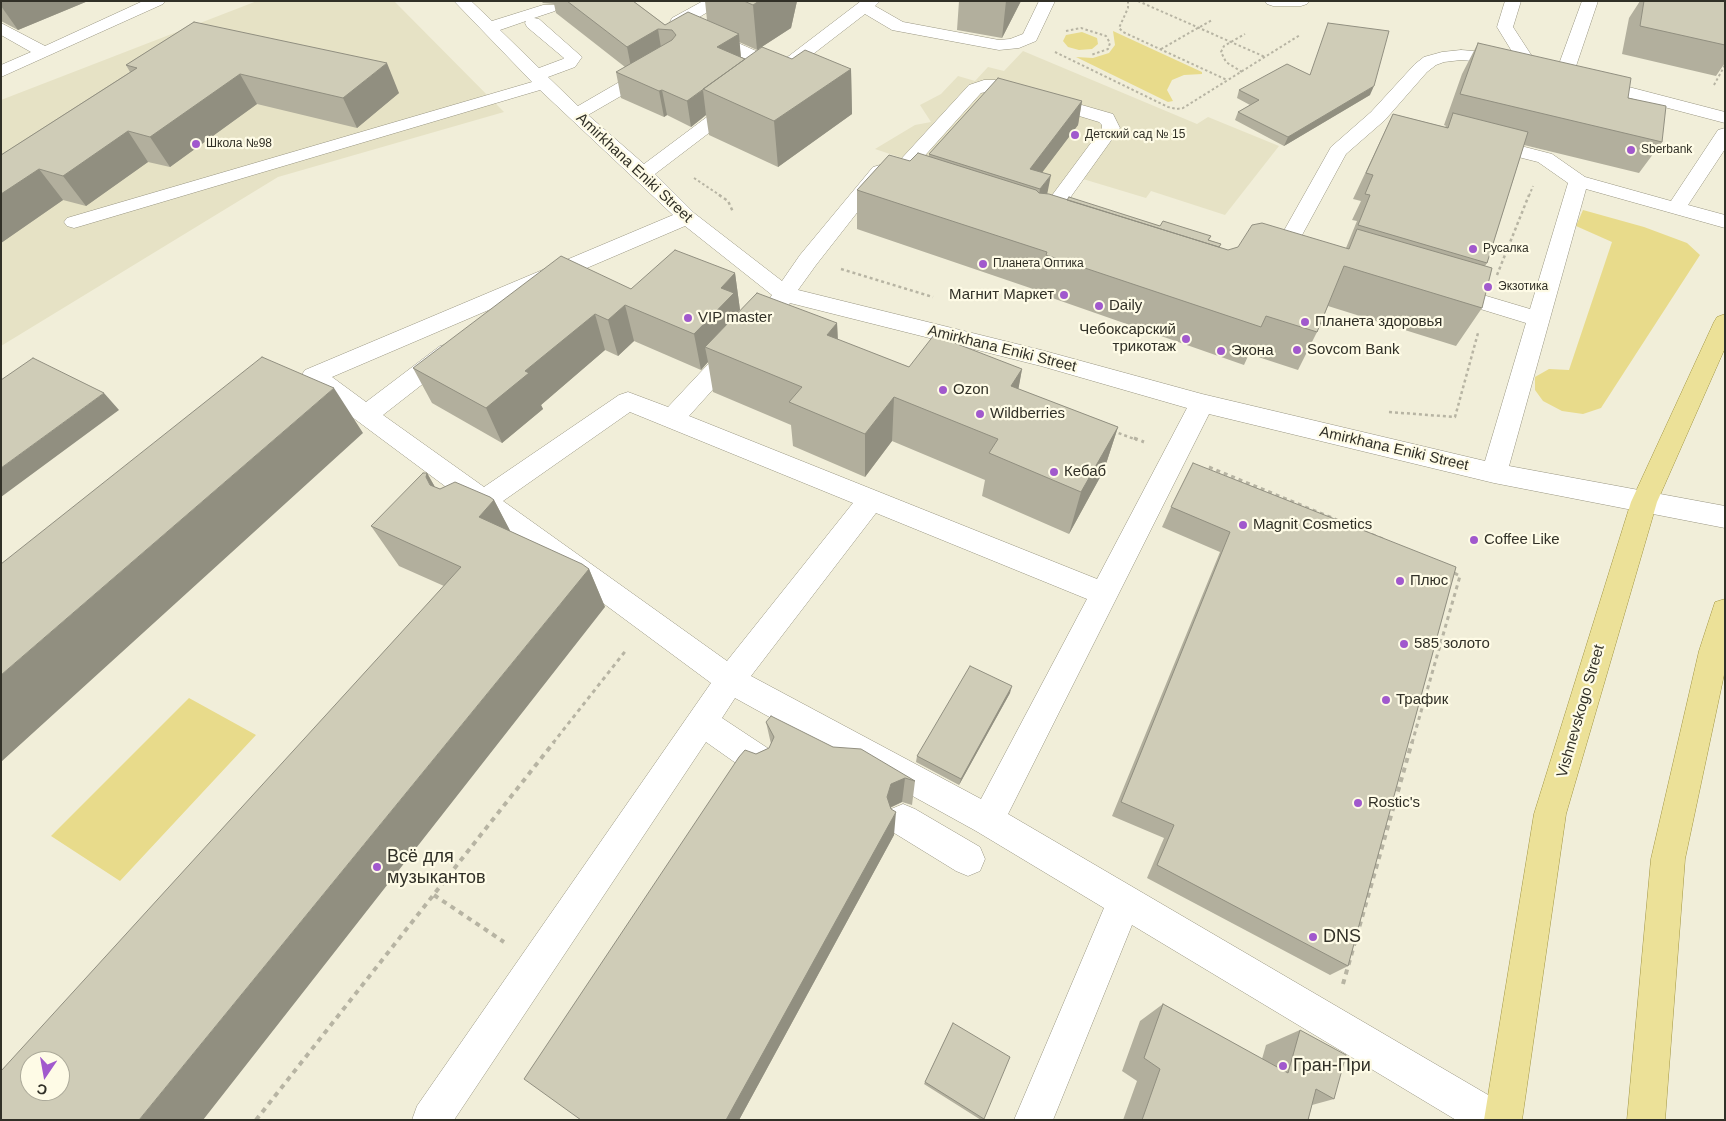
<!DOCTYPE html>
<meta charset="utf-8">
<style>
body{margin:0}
#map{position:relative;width:1726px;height:1121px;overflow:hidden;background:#f1eed9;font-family:Arial,sans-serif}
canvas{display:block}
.frame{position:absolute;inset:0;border:2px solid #313027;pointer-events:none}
.north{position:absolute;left:20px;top:1051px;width:50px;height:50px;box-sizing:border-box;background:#fefbe6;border:1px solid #acaa9a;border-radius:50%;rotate:192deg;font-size:14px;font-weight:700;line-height:20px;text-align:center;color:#313027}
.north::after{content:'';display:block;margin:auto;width:18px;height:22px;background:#a159cd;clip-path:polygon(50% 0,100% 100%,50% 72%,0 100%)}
</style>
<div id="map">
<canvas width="1726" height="1121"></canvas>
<div class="frame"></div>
<div class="north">С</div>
</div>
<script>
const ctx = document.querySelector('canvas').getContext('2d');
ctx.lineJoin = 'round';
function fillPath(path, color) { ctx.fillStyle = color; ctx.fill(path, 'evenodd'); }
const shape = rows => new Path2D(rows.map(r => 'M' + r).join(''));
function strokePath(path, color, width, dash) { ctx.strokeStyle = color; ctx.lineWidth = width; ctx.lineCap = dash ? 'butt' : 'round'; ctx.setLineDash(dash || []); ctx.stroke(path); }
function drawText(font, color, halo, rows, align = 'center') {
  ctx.font = font + ' Arial,sans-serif'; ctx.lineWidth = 4.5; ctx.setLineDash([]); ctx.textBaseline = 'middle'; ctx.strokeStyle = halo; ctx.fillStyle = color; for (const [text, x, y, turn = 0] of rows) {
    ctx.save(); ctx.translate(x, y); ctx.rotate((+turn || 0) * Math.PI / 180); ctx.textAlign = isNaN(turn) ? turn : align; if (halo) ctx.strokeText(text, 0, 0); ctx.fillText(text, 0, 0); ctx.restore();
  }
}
fillPath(shape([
 [257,1,394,1,504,112,278,177,1,346,1,100],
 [1023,51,1197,124,1208,117,1279,146,1225,215,1151,191,1146,198,1083,179,1066,201,917,163,875,149,915,125,931,122,920,105,941,94,958,76,975,81,988,67,1004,71]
]), '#e6e2c5');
fillPath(shape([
 [1113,31,1202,72,1202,74,1184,75,1172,80,1167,90,1173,101,1168,102,1076,57,1093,58,1109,53,1115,45],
 [1082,32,1097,38,1098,44,1092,49,1079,50,1068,47,1063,41,1066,35],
 [1583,210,1644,227,1687,243,1700,255,1601,408,1583,414,1562,411,1543,401,1535,390,1535,377,1549,369,1569,370,1612,242,1576,226],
 [189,698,256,735,120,881,51,836]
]), '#e8db8b');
const minor = shape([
 [143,1,165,1,163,4,1,77,1,65,31,52,1,35,1,23,45,46,143,1],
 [454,1,471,1,492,21,543,5,555,5,557,8,555,11,534,18,539,19,582,57,575,67,548,77,578,106,647,66,653,65,659,66,662,70,659,74,588,115,644,164,731,99,737,98,743,99,746,103,743,107,655,174,694,213,782,281,800,255,873,167,880,165,891,170,969,85,984,80,995,80,1113,114,1120,128,1047,230,1040,231,1033,230,1030,225,1102,128,1102,125,1099,122,994,90,981,93,903,180,896,182,885,177,816,265,798,290,1041,350,1202,394,1485,461,1526,323,1438,296,1435,291,1438,286,1446,284,1530,309,1568,183,1538,162,1479,147,1476,143,1479,139,1486,137,1552,154,1585,177,1671,201,1718,130,1725,128,1725,149,1688,205,1725,215,1725,228,1586,189,1509,466,1725,506,1725,528,1494,483,1209,414,1008,814,1507,1106,1512,1120,1456,1120,1132,925,1053,1120,1014,1120,1104,908,976,831,735,698,722,718,772,751,777,762,772,773,761,777,750,773,706,742,454,1120,412,1120,417,1106,711,683,484,515,479,519,470,522,461,519,457,512,465,501,305,382,301,376,305,370,673,215,540,90,81,226,74,228,67,226,64,222,67,218,532,82,454,1],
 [526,21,525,23,527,27,564,58,563,59,539,68,500,30,526,21],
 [685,226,772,295,764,307,767,312,775,314,783,312,790,303,1041,366,1187,408,1097,579,689,416,743,356,747,350,743,344,735,342,727,344,668,407,628,392,619,395,484,487,383,415,456,358,460,352,456,346,448,344,440,346,366,402,332,377,685,226],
 [630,412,853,503,727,661,503,501,630,412],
 [876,513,1087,599,981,799,751,676,876,513],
 [703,1,723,1,721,4,691,22,781,62,861,1,880,1,875,6,903,22,999,40,1010,39,1023,34,1039,1,1055,1,1036,41,1019,48,999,50,892,30,865,14,782,78,776,79,770,78,767,74,770,70,672,26,670,22,672,18,703,1],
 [1265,1,1309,1,1307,4,1301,6,1273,6,1267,4,1265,1],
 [1505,1,1521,1,1513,27,1539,67,1536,71,1530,72,1524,71,1497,27,1505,1],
 [1582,1,1598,1,1573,75,1570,79,1564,80,1558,79,1555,75,1582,1],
 [1461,50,1485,52,1508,57,1514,58,1517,62,1514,66,1508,67,1485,62,1461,60,1444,62,1436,65,1427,72,1385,120,1346,154,1295,248,1288,250,1281,248,1277,243,1331,147,1371,112,1415,64,1424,57,1442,52,1461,50],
 [1594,78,1725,112,1725,123,1588,87,1585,83,1588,79,1594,78],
 [903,804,915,809,980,847,985,859,980,871,968,876,956,871,891,831,887,820,891,809,903,804]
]);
const major = shape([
 [1725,314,1725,348,1657,502,1566,814,1522,1120,1484,1120,1534,814,1631,502,1714,322,1717,317,1725,314],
 [1725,599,1725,670,1685,859,1665,1120,1627,1120,1651,859,1699,651,1715,602,1725,599]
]);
strokePath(minor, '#999682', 1);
strokePath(major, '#a29644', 1);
strokePath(shape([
 [1128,1,1128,8,1119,28,1123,32,1227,80],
 [1138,1,1265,57],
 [1066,31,1081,28,1106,36,1110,43,1108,49,1091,55],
 [1161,49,1212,20],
 [1055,52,1168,107,1177,109,1183,108,1300,35],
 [1242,72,1226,62,1221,52,1224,46,1245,34],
 [1714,85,1725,65],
 [694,178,721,196],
 [1529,196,1533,186]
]), '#b7b4a3', 2, [2.5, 2.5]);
strokePath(shape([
 [719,195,728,201,733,212],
 [841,269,933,297],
 [1497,275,1529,195],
 [1389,412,1455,417,1478,333],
 [1113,431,1137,440]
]), '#b7b4a3', 2.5, [3, 3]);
strokePath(shape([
 [1134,438,1144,442],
 [1209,467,1383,539],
 [553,743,627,649],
 [1412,743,1460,576,1452,572]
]), '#b7b4a3', 3, [4, 4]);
strokePath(shape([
 [434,895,504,942],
 [1343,984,1412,742],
 [256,1120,554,742]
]), '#b7b4a3', 4, [5, 5]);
fillPath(minor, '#fff');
fillPath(major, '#ece198');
fillPath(shape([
 [1,1,88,1,18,30,1,21],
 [541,1,633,1,665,25,707,20,705,1,797,1,791,28,757,50,739,42,741,57,745,59,792,59,851,69,852,114,778,167,709,135,706,115,691,127,667,115,664,117,621,98,616,72,625,67,556,13,554,4,543,3],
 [959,1,1021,1,1002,38,957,30],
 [1640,1,1725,1,1725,63,1716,76,1622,54,1629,18],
 [194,22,399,93,357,128,257,104,170,167,148,162,86,206,63,200,1,243,1,155,130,72,126,65],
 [1478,43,1628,98,1662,142,1639,173,1524,145,1487,263,1485,266,1482,308,1456,346,1328,306,1317,332,1298,370,1249,354,1244,365,1038,293,1039,291,857,229,857,190,910,161,929,156,929,154,1082,101,1078,125,1042,172,1047,194,1160,226,1211,236,1209,240,1221,244,1219,247,1228,250,1346,248,1357,221,1352,220,1361,201,1353,199,1393,114,1445,127,1446,126,1444,125,1462,74],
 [1309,75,1370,95,1284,146,1235,120,1238,112,1250,105,1237,98,1239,90],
 [735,273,740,310,737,313,837,323,838,340,909,367,1022,369,1018,389,1118,427,1104,470,1069,534,982,496,985,480,892,441,865,477,793,446,791,425,713,392,708,362,701,370,634,341,618,356,605,350,541,405,543,409,502,443,432,403,413,368,631,289],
 [427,473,435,487,440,489,494,500,510,531,589,569,605,607,444,586,399,566,371,526],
 [1171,507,1456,567,1348,966,1330,975,1147,878,1164,838,1112,816,1220,552,1162,527],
 [1010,693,959,785,916,762,917,756],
 [766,722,833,747,915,781,912,805,902,802,890,808,894,835,739,1120,581,1120,756,754,769,748,771,744],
 [1163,1004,1262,1059,1266,1045,1300,1030,1334,1099,1312,1105,1308,1120,1123,1120,1137,1081,1122,1071,1140,1021],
 [953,1023,984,1119,982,1120,981,1120,924,1084]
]), '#b2af9d');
fillPath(shape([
 [1,1,88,1,18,30,1,6],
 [759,1,797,1,791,28,757,50,753,5],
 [1006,1,1021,1,1002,38],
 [658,29,662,54,632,72,627,47],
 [739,34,741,59,717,47],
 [387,63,399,93,357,128,343,98],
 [851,69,852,114,778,167,774,121],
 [240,74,257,104,170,167,150,137],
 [1374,86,1370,95,1284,146,1288,137],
 [662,90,667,115,664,117,659,91],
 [703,90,706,115,691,127,687,101],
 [1082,101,1078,125,1032,186,1030,169],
 [128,131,148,162,86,206,63,176],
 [39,169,63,200,1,243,1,194],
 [1051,175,1046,200,1036,213,1040,189],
 [735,273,740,310,737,313,739,329,705,347,708,362,701,370,694,334,721,288],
 [625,305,634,341,618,356,608,320],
 [595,314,605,350,541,405,543,409,502,443,486,408,525,371],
 [837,323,839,369,827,335],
 [1022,369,1014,414,1011,386],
 [334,388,363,433,1,762,1,675],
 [104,393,119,410,1,497,1,468],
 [894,397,892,441,865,477,865,434],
 [1118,427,1104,470,1069,534,1081,492],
 [427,473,450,514,449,518,426,477],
 [494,500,515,540,479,517],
 [589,569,605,607,203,1120,139,1120],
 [1012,686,1010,693,959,785,961,779],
 [905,778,902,802,889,808,887,797,891,784],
 [896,812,894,835,739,1120,726,1120]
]), '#918f80');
const building = shape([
 [567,1,633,1,665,25,688,12,739,34,717,47,745,59,687,101,662,90,659,91,616,72,672,40,676,35,672,30,658,29,627,47,567,1],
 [744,1,759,1,753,5,744,1],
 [1644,1,1725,1,1725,45,1640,26,1644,1],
 [194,22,387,63,343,98,240,74,150,137,128,131,63,176,39,169,1,194,1,155,137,68,126,65,194,22],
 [1328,23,1389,31,1374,86,1288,137,1238,112,1259,100,1239,90,1287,64,1310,75,1328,23],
 [1478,43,1631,78,1628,98,1666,106,1662,142,1460,94,1478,43],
 [762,47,792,59,805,50,851,69,774,121,703,89,762,47],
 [998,78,1082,101,1030,169,1051,175,1040,189,929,154,998,78],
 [1453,113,1528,132,1487,263,1358,225,1370,195,1365,194,1373,175,1366,173,1393,114,1448,128,1453,113],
 [918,153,1036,190,1039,193,1049,194,1228,250,1238,247,1252,225,1262,223,1349,249,1357,229,1492,268,1482,308,1344,266,1317,332,1266,316,1261,327,1046,255,1047,252,857,190,889,155,910,161,918,153],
 [1069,197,1160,226,1163,221,1211,236,1208,240,1221,244,1219,247,1067,200,1069,197],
 [675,250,735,273,721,288,734,293,694,334,625,305,608,320,595,314,525,371,529,373,486,408,413,368,561,256,631,289,675,250],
 [757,293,837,323,827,335,909,367,934,335,1022,369,1011,386,1118,427,1081,492,989,453,998,439,894,397,865,434,789,402,802,387,705,347,757,293],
 [262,357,334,388,1,675,1,564,262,357],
 [33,358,104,393,1,468,1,380,33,358],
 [1193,463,1456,567,1348,966,1157,865,1174,825,1121,802,1230,532,1171,507,1193,463],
 [423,473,427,473,426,477,430,485,440,489,455,482,490,497,494,500,479,517,582,564,589,569,139,1120,1,1120,1,1071,461,567,371,526,423,473],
 [30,1061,60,1061,60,1091,30,1091,30,1061],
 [970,666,1012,686,961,779,917,756,970,666],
 [771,716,833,747,861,749,915,781,905,778,891,784,887,797,891,809,896,812,726,1120,581,1120,524,1079,739,757,745,750,756,754,769,748,774,737,766,722,771,716],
 [1163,1004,1288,1073,1300,1030,1346,1055,1334,1099,1316,1089,1308,1120,1142,1120,1160,1069,1144,1058,1163,1004],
 [953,1023,1010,1057,984,1119,925,1082,953,1023]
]);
fillPath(building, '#cfccb7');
strokePath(building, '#918f80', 1);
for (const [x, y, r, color] of [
 [1075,135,5,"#a159cd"],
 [196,144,5,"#a159cd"],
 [1631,150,5,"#a159cd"],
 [1473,249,5,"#a159cd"],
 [983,264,5,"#a159cd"],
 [1488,287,5,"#a159cd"],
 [1064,295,5,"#a159cd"],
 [1099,306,5,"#a159cd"],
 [688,318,5,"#a159cd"],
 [1305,322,5,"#a159cd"],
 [1186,339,5,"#a159cd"],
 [1297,350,5,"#a159cd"],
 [1221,351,5,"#a159cd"],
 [943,390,5,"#a159cd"],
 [980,414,5,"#a159cd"],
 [1054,472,5,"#a159cd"],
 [1243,525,5,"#a159cd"],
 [1474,540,5,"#a159cd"],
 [1400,581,5,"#a159cd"],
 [1404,644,5,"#a159cd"],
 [1386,700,5,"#a159cd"],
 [1358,803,5,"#a159cd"],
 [377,867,5,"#a159cd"],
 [1313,937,5,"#a159cd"],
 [1283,1066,5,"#a159cd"]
]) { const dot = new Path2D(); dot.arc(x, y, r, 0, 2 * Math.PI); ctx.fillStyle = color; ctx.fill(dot); strokePath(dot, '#fefbe6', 2); }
drawText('12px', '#313027', '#fefbe6', [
 ["Детский сад № 15",1085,135],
 ["Школа №98",206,144],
 ["Sberbank",1641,150],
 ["Русалка",1483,249],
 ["Планета Оптика",993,264],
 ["Экзотика",1498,287]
], 'left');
drawText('15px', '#313027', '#fefbe6', [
 ["Amirkhana Eniki Street",634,168,43],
 ["Amirkhana Eniki Street",1002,349,14],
 ["Amirkhana Eniki Street",1394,449,13],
 ["Vishnevskogo Street",1581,711,-74]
]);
drawText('15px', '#313027', '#fefbe6', [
 ["Магнит Маркет",1054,295,"right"],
 ["Daily",1109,306],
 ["VIP master",698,318],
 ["Планета здоровья",1315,322],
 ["Чебоксарский",1176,330,"right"],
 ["трикотаж",1176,347,"right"],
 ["Sovcom Bank",1307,350],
 ["Экона",1231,351],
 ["Ozon",953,390],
 ["Wildberries",990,414],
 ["Кебаб",1064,472],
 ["Magnit Cosmetics",1253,525],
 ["Coffee Like",1484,540],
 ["Плюс",1410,581],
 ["585 золото",1414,644],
 ["Трафик",1396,700],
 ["Rostiс's",1368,803]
], 'left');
drawText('18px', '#313027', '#fefbe6', [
 ["Всё для",387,857],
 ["музыкантов",387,878],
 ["DNS",1323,937],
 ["Гран-При",1293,1066]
], 'left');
</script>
